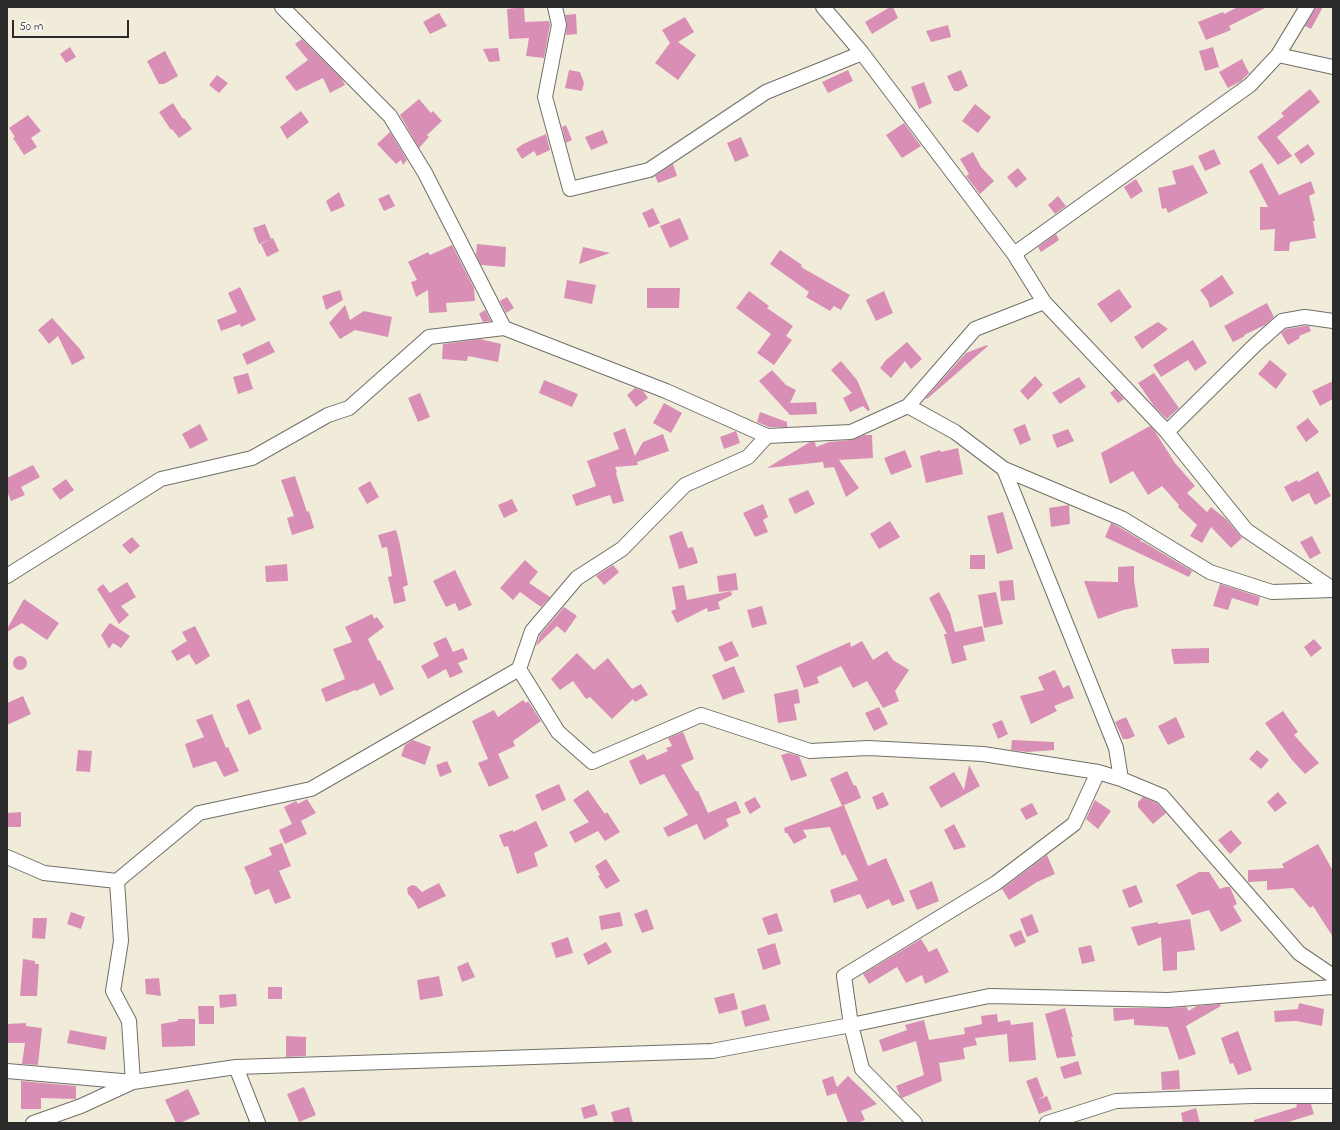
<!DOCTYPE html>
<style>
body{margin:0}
#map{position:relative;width:1340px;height:1130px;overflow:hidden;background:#f0ecd9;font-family:"Indie Flower",sans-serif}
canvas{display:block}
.frame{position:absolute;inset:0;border:8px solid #2b2b2b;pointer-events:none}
.scale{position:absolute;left:12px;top:20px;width:117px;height:18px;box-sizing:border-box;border:2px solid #2b2b2b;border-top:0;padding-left:5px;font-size:12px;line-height:14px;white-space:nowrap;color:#2b2b2b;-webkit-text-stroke:3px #f6f6f2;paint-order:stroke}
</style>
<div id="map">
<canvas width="1340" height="1130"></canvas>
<div class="frame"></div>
<div class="scale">50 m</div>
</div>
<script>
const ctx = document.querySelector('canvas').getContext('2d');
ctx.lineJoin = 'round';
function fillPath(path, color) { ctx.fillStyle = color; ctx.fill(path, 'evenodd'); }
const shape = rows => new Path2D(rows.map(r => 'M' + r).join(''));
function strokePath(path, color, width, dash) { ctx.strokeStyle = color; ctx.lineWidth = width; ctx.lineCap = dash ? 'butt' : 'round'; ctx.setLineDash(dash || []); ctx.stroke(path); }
fillPath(shape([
 [524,7,525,22,549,21,550,25,544,58,526,56,529,38,509,39,507,9],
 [890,7,893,7,898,18,872,34,865,22],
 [1238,7,1267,7,1229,26,1231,30,1206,40,1198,22,1223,12,1224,14],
 [1315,7,1323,7,1311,29,1305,26,1314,11],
 [439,13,447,26,430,34,423,22],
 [576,14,577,34,566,35,567,23,565,15],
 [685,17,694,32,678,42,696,55,678,80,655,63,670,43,662,30],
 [948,25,951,37,931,42,926,31],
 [302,39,342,79,345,85,330,93,323,78,296,91,285,77,308,60,295,44],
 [70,47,76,57,66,63,60,54],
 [1213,47,1219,67,1205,71,1199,51],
 [498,48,500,61,489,62,483,49],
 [165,51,178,76,164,84,159,84,147,61],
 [1242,59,1249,73,1241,81,1228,88,1219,72],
 [569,70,580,72,584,83,582,91,565,88],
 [848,70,853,81,828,93,822,82],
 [961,70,968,86,959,91,954,91,947,76],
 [217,75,228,83,219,93,209,85],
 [924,82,932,103,919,109,911,87],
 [1310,89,1320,102,1277,137,1292,156,1278,165,1257,137,1284,116,1281,113],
 [419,99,431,113,433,111,442,121,427,135,429,137,419,148,400,115],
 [173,103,183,119,184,118,192,129,179,138,172,129,171,130,159,112],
 [975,104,991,117,978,133,962,121],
 [301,111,309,122,287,139,280,127],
 [28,115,41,131,31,138,37,147,24,155,13,138,15,137,9,128],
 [904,123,921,146,902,158,886,135],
 [566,125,572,140,566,143,562,127],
 [603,130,608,143,591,150,585,137],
 [390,132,407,160,403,165,401,160,396,164,377,144],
 [546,134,550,150,537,156,534,151,522,159,516,149,523,144],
 [741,137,749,156,735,162,727,143],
 [1308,144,1315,154,1301,164,1294,154],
 [1214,149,1221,164,1205,171,1198,156],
 [973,152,981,167,994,181,980,194,966,176,969,174,960,159],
 [1262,163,1279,195,1311,181,1315,193,1309,196,1315,221,1313,221,1316,238,1290,242,1289,251,1274,251,1275,229,1260,230,1260,207,1268,207,1249,171],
 [673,164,677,176,658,183,655,176],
 [1193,165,1208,193,1168,213,1166,208,1162,209,1158,188,1176,184,1172,171],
 [1018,168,1027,179,1016,188,1007,177],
 [1136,179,1143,191,1131,199,1124,187],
 [339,192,345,206,331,212,326,201],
 [389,194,395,206,384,211,378,199],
 [1058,196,1066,206,1055,214,1048,205],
 [653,208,660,223,649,228,642,213],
 [680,218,689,239,670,248,660,226],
 [265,224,271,239,273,238,279,251,267,257,261,244,271,239,259,244,253,228],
 [1056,234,1059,240,1041,252,1038,247],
 [477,244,506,247,505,267,481,265,476,255],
 [452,245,474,288,475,301,446,303,447,312,429,313,428,290,416,297,411,282,417,280,408,262,428,252,430,255],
 [583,247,610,253,579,264],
 [780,250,802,265,801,267,850,295,841,310,834,306,830,311,806,297,809,292,770,264],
 [1222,275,1234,293,1210,308,1208,301,1200,290],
 [567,280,596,285,592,304,564,298],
 [240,287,256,320,241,327,240,324,221,331,217,320,237,312,228,293],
 [647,288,680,288,679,308,647,308],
 [1119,289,1132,307,1111,323,1097,304],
 [340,290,343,300,326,310,322,296],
 [749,291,769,306,767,308,793,326,786,336,792,340,774,365,757,353,771,334,736,308],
 [884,291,893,313,876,321,866,300],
 [507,297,514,308,506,313,500,301],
 [1267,303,1274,317,1265,325,1244,335,1245,336,1233,342,1224,326],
 [345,305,350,320,364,311,392,317,388,337,355,330,340,339,329,323],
 [485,310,491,321,483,322,479,314],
 [52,318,80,349,85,358,72,365,58,336,49,344,38,330],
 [1158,322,1168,329,1142,349,1134,337],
 [1305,326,1309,326,1311,331,1299,336,1300,338,1288,345,1281,333,1286,329],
 [480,339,501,344,498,362,468,356,467,361,442,359,443,344],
 [1193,340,1207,363,1195,371,1188,360,1161,377,1153,365],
 [269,341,275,352,247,365,242,354],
 [907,342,922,359,911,369,905,361,891,378,880,368,886,360],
 [987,345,988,346,927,399,926,398,966,353],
 [1270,360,1287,374,1276,389,1258,374],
 [841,361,857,380,870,410,868,411,863,406,850,412,843,398,852,393,831,370],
 [772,370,786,385,796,390,790,403,816,402,817,414,790,415,759,381],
 [248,373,253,389,238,394,233,377],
 [1154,373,1179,408,1167,419,1154,406,1138,383],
 [1035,376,1043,385,1028,400,1020,391],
 [1079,377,1086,387,1060,404,1052,393],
 [544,380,578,394,572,407,539,393],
 [1333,381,1333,399,1320,406,1312,391],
 [635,388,643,391,648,398,636,407,627,395],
 [1115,389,1124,399,1118,403,1110,393],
 [420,393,430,417,418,422,408,398],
 [664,403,682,413,671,433,653,423],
 [760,412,787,422,787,427,769,427,757,422],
 [1308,418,1319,432,1306,442,1296,427],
 [200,424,208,440,190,449,182,434],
 [1025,424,1031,440,1020,445,1013,429],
 [1150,426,1154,430,1175,463,1195,486,1187,493,1207,512,1211,507,1226,519,1242,538,1231,548,1211,527,1202,543,1190,536,1197,525,1178,507,1179,505,1162,486,1148,495,1133,471,1110,484,1101,453],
 [625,428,635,456,643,442,663,434,669,451,637,462,638,465,615,467,617,472,616,473,624,501,613,504,610,495,576,506,572,495,596,486,587,461,619,449,613,433],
 [1068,429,1074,441,1057,448,1052,435],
 [736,431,740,443,724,449,720,437],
 [864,435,872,435,873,458,839,460,859,488,846,497,834,467,824,468,823,462,767,468,810,442,815,442,816,447,829,442,852,440],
 [958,448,963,474,926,483,920,456,940,450,941,452],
 [905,450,912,467,891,475,884,458],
 [33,465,40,477,21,487,25,495,11,501,7,491,7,478],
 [1318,471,1331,496,1315,505,1309,493,1292,502,1284,487,1297,480,1298,482],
 [295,476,307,512,309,511,314,528,292,535,287,518,294,516,281,480],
 [66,479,74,490,60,500,52,489],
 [370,481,379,497,367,504,358,488],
 [808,490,815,504,795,514,788,499],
 [512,499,518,511,504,518,498,505],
 [763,504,768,517,763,520,768,532,755,537,743,513],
 [1069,505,1070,524,1051,527,1049,508],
 [1003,512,1013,549,997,554,987,516],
 [890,521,900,537,879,549,870,534],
 [1111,523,1119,527,1141,540,1140,541,1145,543,1192,571,1189,577,1105,537],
 [396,530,399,540,408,585,403,587,406,601,394,604,388,577,392,576,387,547,382,548,378,535],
 [682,531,688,548,693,547,698,563,679,569,669,536],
 [1312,536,1321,553,1310,559,1300,542],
 [132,537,140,546,130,554,122,545],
 [970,555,985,555,985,569,970,569],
 [525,560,538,572,529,583,550,597,541,607,520,592,513,600,500,588],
 [287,564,288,581,266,582,265,566],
 [613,565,619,572,604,585,596,576],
 [1134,566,1134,580,1138,607,1123,610,1098,619,1084,581,1118,582,1118,567],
 [455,570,472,605,459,611,455,603,446,607,433,581],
 [736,573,738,590,719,592,717,576],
 [1013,580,1015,600,1001,601,999,581],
 [127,582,136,597,121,606,129,615,119,624,97,589,103,584,110,593],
 [1220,584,1260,597,1258,606,1232,598,1228,610,1213,606],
 [684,585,687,600,731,591,732,595,718,602,720,609,708,612,707,608,677,623,671,611,676,609,672,587],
 [939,592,950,613,955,632,982,626,985,641,963,646,967,660,952,664,944,634,947,634,929,598],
 [996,592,1003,624,984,628,978,595],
 [24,599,59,623,47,640,22,623,7,632,7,629],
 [762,606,767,624,752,628,747,610],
 [564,607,577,616,565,633,557,626,536,646,540,635],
 [372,614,374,619,377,617,384,627,368,639,378,661,380,660,394,689,380,696,374,683,356,691,355,690,326,702,321,689,345,679,333,649,352,642,345,627],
 [110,623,130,636,121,648,113,643,109,649,101,635],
 [195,626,210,656,196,665,189,654,177,661,171,651,187,641,182,632],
 [446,637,453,652,463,648,468,659,458,663,463,672,450,678,446,669,428,679,421,666,439,656,433,643],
 [1314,639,1322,648,1311,657,1304,647],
 [732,641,739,656,725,662,718,647],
 [862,641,873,660,887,651,893,660,909,670,895,691,899,701,883,708,867,681,853,688,841,666,817,677,819,683,804,688,796,666,850,642,851,647],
 [1209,648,1209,663,1174,664,1171,649],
 [577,653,594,670,608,658,632,689,641,684,648,695,635,702,633,699,612,719,590,697,586,699,573,681,560,690,551,679],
 '13 663a7 7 0 1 1 14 0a7 7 0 1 1-14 0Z',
 [734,666,745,692,735,695,723,700,712,675],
 [1055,670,1063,688,1069,685,1074,698,1054,706,1057,711,1031,724,1020,696,1044,690,1038,677],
 [798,689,800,703,794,704,797,720,778,723,774,694],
 [23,696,31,714,7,725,7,703],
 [249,699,262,729,249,735,236,705],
 [523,700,526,703,528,701,541,721,513,741,515,746,498,754,509,778,489,787,478,763,488,759,472,721,494,710,498,717],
 [879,707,888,724,874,731,865,713],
 [1283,711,1298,732,1294,735,1319,763,1305,774,1292,760,1265,723],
 [212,714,226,748,228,747,239,771,224,777,216,761,193,768,185,744,204,737,196,720],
 [1126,717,1135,736,1128,739,1123,739,1115,722],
 [1176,717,1185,737,1168,745,1158,726],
 [1002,720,1008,734,998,739,992,724],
 [683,732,694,759,681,765,696,791,698,791,708,813,736,801,741,813,726,819,729,826,704,840,697,824,668,837,663,828,688,815,664,774,640,785,629,761,644,754,647,760,668,751,666,748,672,746,668,738],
 [413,740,431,747,425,765,401,756,405,745],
 [1012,740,1054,742,1054,750,1027,752,1011,750],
 [78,750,92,751,90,772,76,771],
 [1257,750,1269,760,1261,769,1249,759],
 [788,753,799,756,807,776,791,781,781,755],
 [447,761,452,772,440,777,436,765],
 [969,765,980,786,941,808,929,787,954,772,964,790],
 [847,771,854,786,856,785,861,798,842,806,830,779],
 [559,784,566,800,542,811,535,795],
 [588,790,605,814,607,812,620,832,605,841,598,831,575,843,569,832,589,822,573,800],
 [883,792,889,805,877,810,872,797],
 [1278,792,1287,803,1275,812,1267,802],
 [755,797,761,807,750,814,744,803],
 [1143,797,1157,803,1166,813,1153,824,1138,807,1138,802],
 [307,799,316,813,301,821,307,834,285,844,279,830,292,824,284,807,296,801,298,804],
 [1095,800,1111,811,1098,829,1086,819],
 [1032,803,1038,814,1026,820,1020,809],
 [844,805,868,866,886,858,905,901,892,906,889,899,867,909,860,894,834,903,830,890,858,880,845,854,842,856,830,827,803,830,807,837,794,844,787,833,785,833,784,828],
 [21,812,21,827,7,827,7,813],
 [536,821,548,846,534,853,538,866,517,874,508,846,504,847,499,835,513,830,513,832],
 [954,824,966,847,954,850,944,830],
 [1231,830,1242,843,1230,854,1218,840],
 [282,843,291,866,279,871,291,898,275,904,269,889,255,895,250,883,251,882,244,867,272,855,269,848],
 [1318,844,1333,871,1333,937,1313,906,1310,908,1293,888,1267,890,1267,881,1248,882,1248,870,1284,868,1282,864],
 [1047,855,1055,874,1037,882,1009,900,1002,889],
 [606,859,620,881,606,889,598,876,600,875,595,866],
 [1199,872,1209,872,1220,889,1225,887,1230,887,1237,904,1233,906,1242,921,1221,932,1209,910,1192,915,1176,885],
 [932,881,939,901,917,910,909,891],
 [439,883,446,896,418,909,414,901,408,894,407,888,412,885,416,886,422,892],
 [1136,885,1143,902,1129,908,1122,890],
 [647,909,654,929,642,933,634,914],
 [71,912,85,917,81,929,67,924],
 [620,912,623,926,601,930,599,916],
 [777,913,783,931,768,935,762,918],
 [1032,914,1039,932,1027,937,1020,919],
 [33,918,47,918,45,939,32,938],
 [1190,919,1195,950,1177,952,1177,970,1163,971,1161,937,1138,946,1131,927,1158,922,1158,924],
 [1021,930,1026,942,1015,947,1009,935],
 [568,937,573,953,556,958,551,943],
 [921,939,929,952,937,948,949,972,925,984,922,975,906,983,897,967,869,984,863,974],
 [606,942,612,952,588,965,583,954],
 [775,943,781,964,763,970,757,949],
 [1091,945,1095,961,1082,964,1078,948],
 [23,959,35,961,35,964,39,964,37,996,20,996],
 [468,962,475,977,462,982,457,967],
 [439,976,443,996,420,1000,417,980],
 [159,978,161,996,146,994,145,979],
 [268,987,282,987,282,999,268,999],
 [734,993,738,1009,719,1014,714,998],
 [236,994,237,1006,220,1008,219,995],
 [1299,1003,1324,1009,1322,1026,1296,1021,1275,1022,1274,1011,1298,1009],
 [765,1004,770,1020,745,1027,741,1011],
 [1220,1004,1221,1006,1186,1026,1196,1054,1179,1060,1168,1027,1134,1025,1134,1019,1114,1021,1113,1008,1168,1008,1187,1007,1188,1011,1197,1006],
 [198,1006,214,1006,214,1024,199,1024],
 [1065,1008,1073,1037,1071,1037,1076,1056,1057,1058,1045,1014],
 [997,1014,998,1022,1010,1020,1011,1025,1033,1022,1036,1060,1009,1062,1007,1034,975,1038,977,1045,963,1048,965,1059,939,1063,942,1081,902,1098,900,1096,896,1086,924,1075,916,1041,883,1052,879,1040,907,1030,905,1025,924,1020,929,1040,965,1034,964,1028,982,1024,981,1016],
 [178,1019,195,1019,195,1046,162,1047,161,1024,178,1021],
 [26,1023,26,1026,42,1028,38,1065,22,1064,25,1043,7,1043,7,1024],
 [70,1030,107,1037,105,1050,67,1043],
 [1238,1031,1252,1070,1238,1075,1233,1063,1230,1064,1221,1038],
 [286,1036,306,1037,306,1056,286,1057],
 [1078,1061,1082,1074,1064,1079,1060,1067],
 [1179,1070,1180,1089,1162,1090,1161,1072],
 [833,1076,837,1087,848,1076,877,1104,861,1111,865,1120,857,1123,848,1123,836,1093,827,1096,822,1080],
 [1037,1077,1044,1096,1037,1100,1047,1096,1052,1109,1039,1114,1026,1081],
 [21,1081,76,1086,76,1099,41,1098,41,1109,21,1109],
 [304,1087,316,1115,299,1122,287,1094],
 [188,1089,200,1114,180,1123,176,1123,165,1100],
 [594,1104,598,1115,584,1119,581,1108],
 [1298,1104,1311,1104,1314,1114,1285,1123,1254,1123,1254,1120,1297,1107,1296,1105],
 [629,1107,633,1123,614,1123,611,1112],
 [1196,1108,1200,1123,1183,1123,1181,1113]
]), '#d98fb5');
const minor = shape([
 [282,7,390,116,425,173,504,328,666,391,767,436],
 [555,7,559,25,545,97,570,189,649,170,766,92,862,53],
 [823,7,862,53,1014,254,1044,302,1167,432,1246,530,1333,589],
 [1278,55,1333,67],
 [1014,254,1250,85,1278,55,1307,7],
 [908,406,955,432,1004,469,1123,519,1210,572,1272,592,1333,590],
 [1167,432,1255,345,1282,321,1305,317,1333,321],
 [1004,469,1116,748,1121,779],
 [7,576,161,479,252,458,328,415,349,408,429,337,504,328],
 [519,669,558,732,592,762,701,715,810,751,868,748,983,754,1098,772,1121,779,1162,796,1299,953,1333,976],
 [7,857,44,873,117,881,199,813,311,789,519,669,532,631,577,578,622,549,685,485,748,457,767,436,851,432,908,406,975,329,1044,302],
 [236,1067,258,1123],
 [7,1071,133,1082,236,1067,712,1051,851,1025,989,996,1168,1000,1333,987],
 [33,1123,81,1106,133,1082,129,1021,113,991,121,941,117,881],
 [915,1123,862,1069,851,1025,844,976,996,883,1074,824,1098,772],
 [1047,1123,1116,1101,1252,1096,1333,1096]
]);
strokePath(minor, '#706f68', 16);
strokePath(minor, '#fff', 14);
</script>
